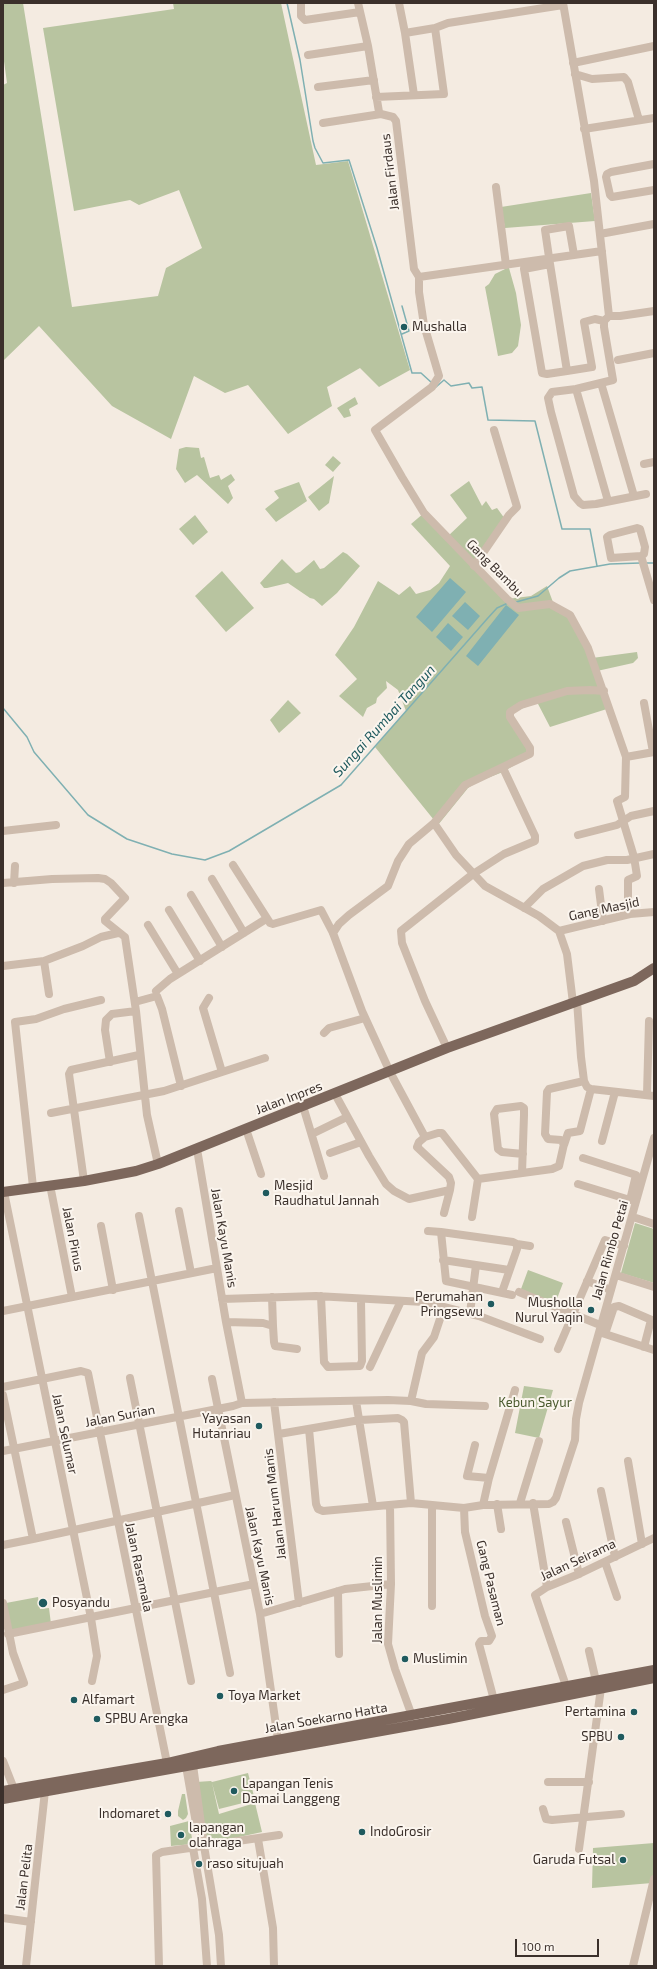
<!DOCTYPE html>
<style>
body{margin:0}
#map{position:relative;width:657px;height:1969px;overflow:hidden;background:#f4ebe1;font-family:"Exo 2",sans-serif}
canvas{display:block}
.frame{position:absolute;inset:0;border:4px solid #3b302b;pointer-events:none}
.scale{position:absolute;left:515px;top:1939px;width:84px;height:18px;box-sizing:border-box;border:2px solid #3b302b;border-top:0;padding-left:5px;font-size:12px;line-height:14px;white-space:nowrap;color:#3b302b;-webkit-text-stroke:3px #fbf5ee;paint-order:stroke}
</style>
<div id="map">
<canvas width="657" height="1969"></canvas>
<div class="frame"></div>
<div class="scale">100 m</div>
</div>
<script>
const ctx = document.querySelector('canvas').getContext('2d');
ctx.lineJoin = 'round';
function fillPath(path, color) { ctx.fillStyle = color; ctx.fill(path, 'evenodd'); }
const shape = rows => new Path2D(rows.map(r => 'M' + r).join(''));
function strokePath(path, color, width, dash) { ctx.strokeStyle = color; ctx.lineWidth = width; ctx.lineCap = dash ? 'butt' : 'round'; ctx.setLineDash(dash || []); ctx.stroke(path); }
function drawText(font, color, halo, rows, align = 'center') {
  ctx.font = font + ' "Exo 2",sans-serif'; ctx.lineWidth = 4; ctx.setLineDash([]); ctx.textBaseline = 'middle'; ctx.strokeStyle = halo; ctx.fillStyle = color; for (const [text, x, y, turn = 0] of rows) {
    ctx.save(); ctx.translate(x, y); ctx.rotate((+turn || 0) * Math.PI / 180); ctx.textAlign = isNaN(turn) ? turn : align; if (halo) ctx.strokeText(text, 0, 0); ctx.fillText(text, 0, 0); ctx.restore();
  }
}
fillPath(shape([
 [3,3,23,3,72,307,158,296,166,268,202,248,179,190,139,205,130,200,74,211,43,28,174,9,173,3,281,3,316,165,348,161,410,370,379,387,360,368,327,387,332,406,288,434,248,385,225,393,194,376,171,439,112,406,39,326,3,361,3,85,7,83,3,54],
 [591,193,595,221,505,228,501,207],
 [507,268,509,268,516,293,521,325,518,346,512,353,498,356,485,287,489,284,495,274],
 [355,397,358,404,349,409,351,416,344,418,337,408],
 [186,447,199,448,201,458,204,457,210,478,219,475,221,480,231,474,235,480,228,486,233,498,228,504,197,475,185,483,176,469,179,449],
 [333,456,341,463,333,472,325,465],
 [334,476,329,503,319,511,308,497],
 [469,481,482,506,486,501,492,510,497,508,505,519,474,566,507,599,531,596,547,586,554,605,570,615,592,658,637,652,638,658,633,663,597,671,610,708,550,727,537,702,510,714,531,755,503,772,477,782,468,788,438,825,375,747,406,711,398,690,386,681,387,688,377,698,376,703,367,708,363,717,339,696,357,679,335,655,354,627,378,581,399,595,410,586,416,594,430,590,439,583,450,566,411,524,424,513,447,537,467,518,450,495],
 [299,482,307,501,276,522,265,509,279,498,274,491],
 [195,515,208,532,193,545,179,529],
 [343,552,347,554,360,566,337,593,322,606,314,599,310,598,288,583,267,588,264,588,260,583,282,559,296,573,300,572,314,560,320,569,324,568],
 [222,571,254,608,226,632,195,596],
 [288,700,301,713,279,733,270,720],
 [635,1223,654,1229,654,1283,621,1273],
 [528,1270,563,1283,555,1304,521,1289],
 [524,1386,553,1390,539,1438,515,1433],
 [38,1597,40,1609,49,1608,51,1624,11,1631,6,1603],
 [248,1773,255,1800,219,1809,212,1783,219,1814,255,1803,262,1832,207,1844,196,1782,211,1781,212,1782],
 [182,1794,185,1794,188,1814,186,1818,183,1820,178,1816,178,1811],
 [189,1821,193,1844,171,1846,170,1826],
 [654,1843,654,1873,652,1883,592,1888,593,1848]
]), '#b8c4a0');
fillPath(shape([
 [450,578,466,592,432,632,416,617],
 [465,602,480,616,468,630,452,616],
 [506,605,519,615,478,666,466,656],
 [448,623,463,637,451,651,436,637]
]), '#7fb0b2');
strokePath(shape([
 [287,3,300,60,313,141,315,148,323,163,349,160,377,248,412,373,421,373,432,383],
 [402,334,409,331,402,306],
 [436,387,444,380,451,386,469,383,472,388,482,387,488,420,535,421,562,529,590,529,597,566],
 [645,563,654,563],
 [516,602,538,596,559,578,570,571,610,564,640,563],
 [3,708,27,737,34,752,88,815,127,839,172,854,205,860,229,851,341,785,487,619,497,608,508,603]
]), '#7fb0b2', 1.5);
strokePath(shape([
 [301,3,301,16,305,20,360,12],
 [358,3,368,46,379,112,381,114,393,117,396,121,414,269,419,277,419,292,424,325,439,376,432,387,375,430,402,477,424,513,507,599,518,608,550,604,570,615,588,648,626,757,654,752],
 [399,3,405,33],
 [563,3,594,181,609,316,620,316,654,311],
 [435,28,448,23,563,5],
 [308,55,368,46],
 [573,63,654,46],
 [575,74,592,79,624,77,628,82,639,120],
 [318,87,374,80],
 [376,97,444,94,435,28,405,33,414,95],
 [323,123,381,114],
 [584,129,654,118],
 [654,164,611,172,607,174,606,177,610,195,612,197,654,190],
 [496,187,506,265],
 [600,234,654,224],
 [550,264,545,230,569,226,574,255],
 [419,277,602,251],
 [607,318,604,321,604,327,613,380,576,389,552,392,548,398,551,412,574,496,580,503,583,505,596,504,646,494],
 [618,360,654,353],
 [567,371,550,264,524,269,542,373,547,374,567,371,592,367,584,322,595,319,604,321],
 [601,383,634,496],
 [576,389,608,501],
 [644,464,654,462],
 [641,556,644,554,645,547,640,529,637,528,610,535,607,537,611,558,641,556,654,600],
 [474,566,509,515,517,507,494,430],
 [644,703,653,752],
 [626,757,625,797,617,801,634,857,637,876,628,880,628,898,630,914],
 [3,831,56,825],
 [578,835,617,825,631,816,654,811],
 [233,865,270,923,273,924,321,910,333,933,362,1011,390,1072,425,1137,419,1142,417,1147,449,1177,451,1183,450,1190,409,1199,394,1191,386,1184,369,1156,335,1094],
 [212,879,244,933],
 [3,883,52,879,98,878,105,879,111,883,125,898,105,919,105,921,125,937,136,1011,147,1115,158,1164],
 [14,883,15,866],
 [599,889,603,921],
 [191,895,222,947],
 [524,908,543,889,583,866,607,860,627,860,654,854],
 [169,910,200,961],
 [148,925,178,974],
 [559,931,630,914,654,912],
 [333,933,339,924,349,915,388,886,398,861,409,844,434,823],
 [44,961,49,994],
 [3,966,44,961,83,946,101,937,118,933],
 [156,991,170,979,266,919],
 [209,998,203,1008,222,1072],
 [577,1001,581,1057,584,1081,587,1087,591,1089,654,1096],
 [135,1002,157,996,162,1009,181,1086],
 [573,1003,567,954,559,931,539,916,485,886,456,855,434,823,465,785,530,754,530,748,510,717,510,712,521,705,567,691,590,690,604,691],
 [324,1033,329,1028,365,1018],
 [447,1048,425,1001,402,943,401,931,473,874,504,854,535,841,535,836,503,768],
 [110,1062,105,1030,106,1020,112,1014,136,1011],
 [647,1094,649,1021],
 [303,1106,324,1176],
 [51,1113,164,1091,265,1058],
 [246,1129,261,1174],
 [312,1134,347,1117],
 [425,1137,438,1133,442,1133,478,1179,472,1217],
 [602,1141,615,1092],
 [564,1145,568,1133,580,1131,591,1089],
 [197,1149,226,1322,242,1403],
 [330,1153,361,1142],
 [583,1158,636,1175,632,1192],
 [522,1173,524,1115,524,1108,521,1106,497,1109,494,1114,498,1149,502,1152,523,1154],
 [478,1179,552,1169,559,1166,564,1144,561,1140,548,1139,545,1134,547,1092,549,1089,584,1081],
 [84,1181,69,1074,71,1070,139,1055],
 [578,1184,630,1200,632,1192,636,1193],
 [50,1185,72,1297],
 [33,1187,15,1022,36,1019,64,1009,101,1000],
 [4,1192,91,1618,97,1656,92,1681],
 [179,1211,191,1273],
 [444,1213,450,1190],
 [139,1216,230,1673],
 [633,1217,654,1224],
 [101,1226,113,1290],
 [428,1231,441,1232],
 [517,1244,530,1246],
 [443,1260,509,1270],
 [616,1275,654,1287],
 [587,1281,611,1290],
 [502,1292,517,1249,517,1244,513,1242,441,1232,446,1281,512,1295],
 [519,1292,600,1325],
 [321,1296,324,1362,328,1367,360,1366,362,1361,361,1300],
 [272,1297,273,1326],
 [222,1299,316,1296,424,1302,479,1316,540,1339],
 [3,1311,217,1268],
 [470,1313,476,1265],
 [226,1322,263,1323,273,1326,274,1342,275,1346,297,1349],
 [602,1333,654,1350],
 [605,1334,614,1307,619,1306,654,1321],
 [644,1347,651,1320],
 [558,1349,605,1240,624,1246],
 [370,1367,401,1301],
 [130,1378,191,1681],
 [212,1379,260,1614,278,1740],
 [3,1387,81,1371,88,1373,167,1763],
 [3,1395,33,1539,235,1495],
 [356,1401,373,1506],
 [411,1401,422,1353,434,1337,444,1307],
 [274,1402,299,1603],
 [309,1429,316,1504,318,1509,323,1511,411,1503,464,1508,483,1505,549,1504,553,1502,556,1498,575,1440,576,1419,579,1403,654,1138],
 [279,1434,360,1420,398,1418,402,1420,404,1422,411,1503],
 [475,1445,467,1476,489,1478],
 [3,1451,233,1406,242,1403,388,1400,411,1401,426,1404,485,1406],
 [628,1461,642,1544],
 [601,1491,615,1557],
 [520,1503,539,1441],
 [533,1503,547,1587],
 [497,1504,501,1529],
 [390,1505,391,1584,388,1644,395,1669,412,1716],
 [483,1505,489,1478,515,1390],
 [464,1508,465,1532,485,1616,492,1636,489,1641,481,1641,479,1644,494,1700],
 [566,1522,579,1574],
 [3,1545,33,1539],
 [605,1562,617,1597],
 [338,1591,339,1654],
 [3,1603,13,1653,24,1683,3,1690],
 [432,1606,432,1505],
 [260,1614,345,1589,391,1584],
 [8,1634,254,1584],
 [589,1651,596,1681],
 [566,1686,535,1595,547,1587,579,1574,654,1538],
 [3,1761,14,1789],
 [193,1765,204,1846,219,1935,221,1966],
 [186,1766,196,1823],
 [548,1782,589,1782],
 [543,1809,546,1819,552,1820,621,1814],
 [258,1839,273,1928,274,1966],
 [193,1848,202,1899,207,1966],
 [579,1849,601,1688],
 [3,1918,31,1922],
 [26,1966,45,1791],
 [159,1966,156,1855,162,1852,279,1835],
 [633,1966,654,1879]
]), '#cdbbac', 8);
strokePath(shape([
 [3,1192,84,1181,136,1171,158,1164,447,1048,634,981,654,968],
 [3,1791,167,1763,218,1751,654,1670],
 [3,1799,448,1719,654,1678]
]), '#7d675c', 10);
for (const [x, y, r, color] of [
 [404,327,4,"#1f5a5e"],
 [266,1193,4,"#1f5a5e"],
 [491,1304,4,"#1f5a5e"],
 [591,1310,4,"#1f5a5e"],
 [259,1426,4,"#1f5a5e"],
 [43,1603,5,"#1f5a5e"],
 [405,1659,4,"#1f5a5e"],
 [220,1696,4,"#1f5a5e"],
 [74,1700,4,"#1f5a5e"],
 [634,1712,4,"#1f5a5e"],
 [97,1719,4,"#1f5a5e"],
 [621,1737,4,"#1f5a5e"],
 [234,1791,4,"#1f5a5e"],
 [168,1814,4,"#1f5a5e"],
 [362,1832,4,"#1f5a5e"],
 [181,1835,4,"#1f5a5e"],
 [623,1860,4,"#1f5a5e"],
 [199,1864,4,"#1f5a5e"]
]) { const dot = new Path2D(); dot.arc(x, y, r, 0, 2 * Math.PI); ctx.fillStyle = color; ctx.fill(dot); strokePath(dot, '#fbf5ee', 1.5); }
drawText('13px', '#3b302b', '#fbf5ee', [
 ["Jalan Firdaus",390,172,-97],
 ["Gang Bambu",495,568,45],
 ["Gang Masjid",604,909,-12],
 ["Jalan Inpres",289,1098,-21],
 ["Jalan Kayu Manis",224,1238,80],
 ["Jalan Pinus",73,1239,79],
 ["Jalan Rimbo Petai",610,1250,-74],
 ["Jalan Surian",120,1416,-11],
 ["Jalan Selumar",65,1434,78],
 ["Jalan Harum Manis",275,1504,-97],
 ["Jalan Kayu Manis",260,1556,78],
 ["Jalan Seirama",578,1560,-25],
 ["Jalan Rasamala",139,1567,78],
 ["Gang Pasaman",491,1583,76],
 ["Jalan Muslimin",378,1600,-90],
 ["Jalan Soekarno Hatta",326,1718,-10],
 ["Jalan Pelita",24,1877,-83]
]);
drawText('13px', '#3b302b', '#fbf5ee', [
 ["Mushalla",412,327],
 ["Mesjid",274,1186],
 ["Raudhatul Jannah",274,1201],
 ["Perumahan",483,1297,"right"],
 ["Pringsewu",483,1312,"right"],
 ["Musholla",583,1303,"right"],
 ["Nurul Yaqin",583,1318,"right"],
 ["Yayasan",251,1419,"right"],
 ["Hutanriau",251,1434,"right"],
 ["Posyandu",52,1603],
 ["Muslimin",413,1659],
 ["Toya Market",228,1696],
 ["Alfamart",82,1700],
 ["Pertamina",626,1712,"right"],
 ["SPBU Arengka",105,1719],
 ["SPBU",613,1737,"right"],
 ["Lapangan Tenis",242,1784],
 ["Damai Langgeng",242,1799],
 ["Indomaret",160,1814,"right"],
 ["lapangan",189,1828],
 ["olahraga",189,1843],
 ["IndoGrosir",370,1832],
 ["Garuda Futsal",615,1860,"right"],
 ["raso situjuah",207,1864]
], 'left');
drawText('13px', '#4a5a2e', '#fbf5ee', [
 ["Kebun Sayur",535,1403]
]);
drawText('italic 14px', '#1f5a5e', '#fbf5ee', [
 ["Sungai Rumbai Tangun",384,721,-48]
]);
</script>
